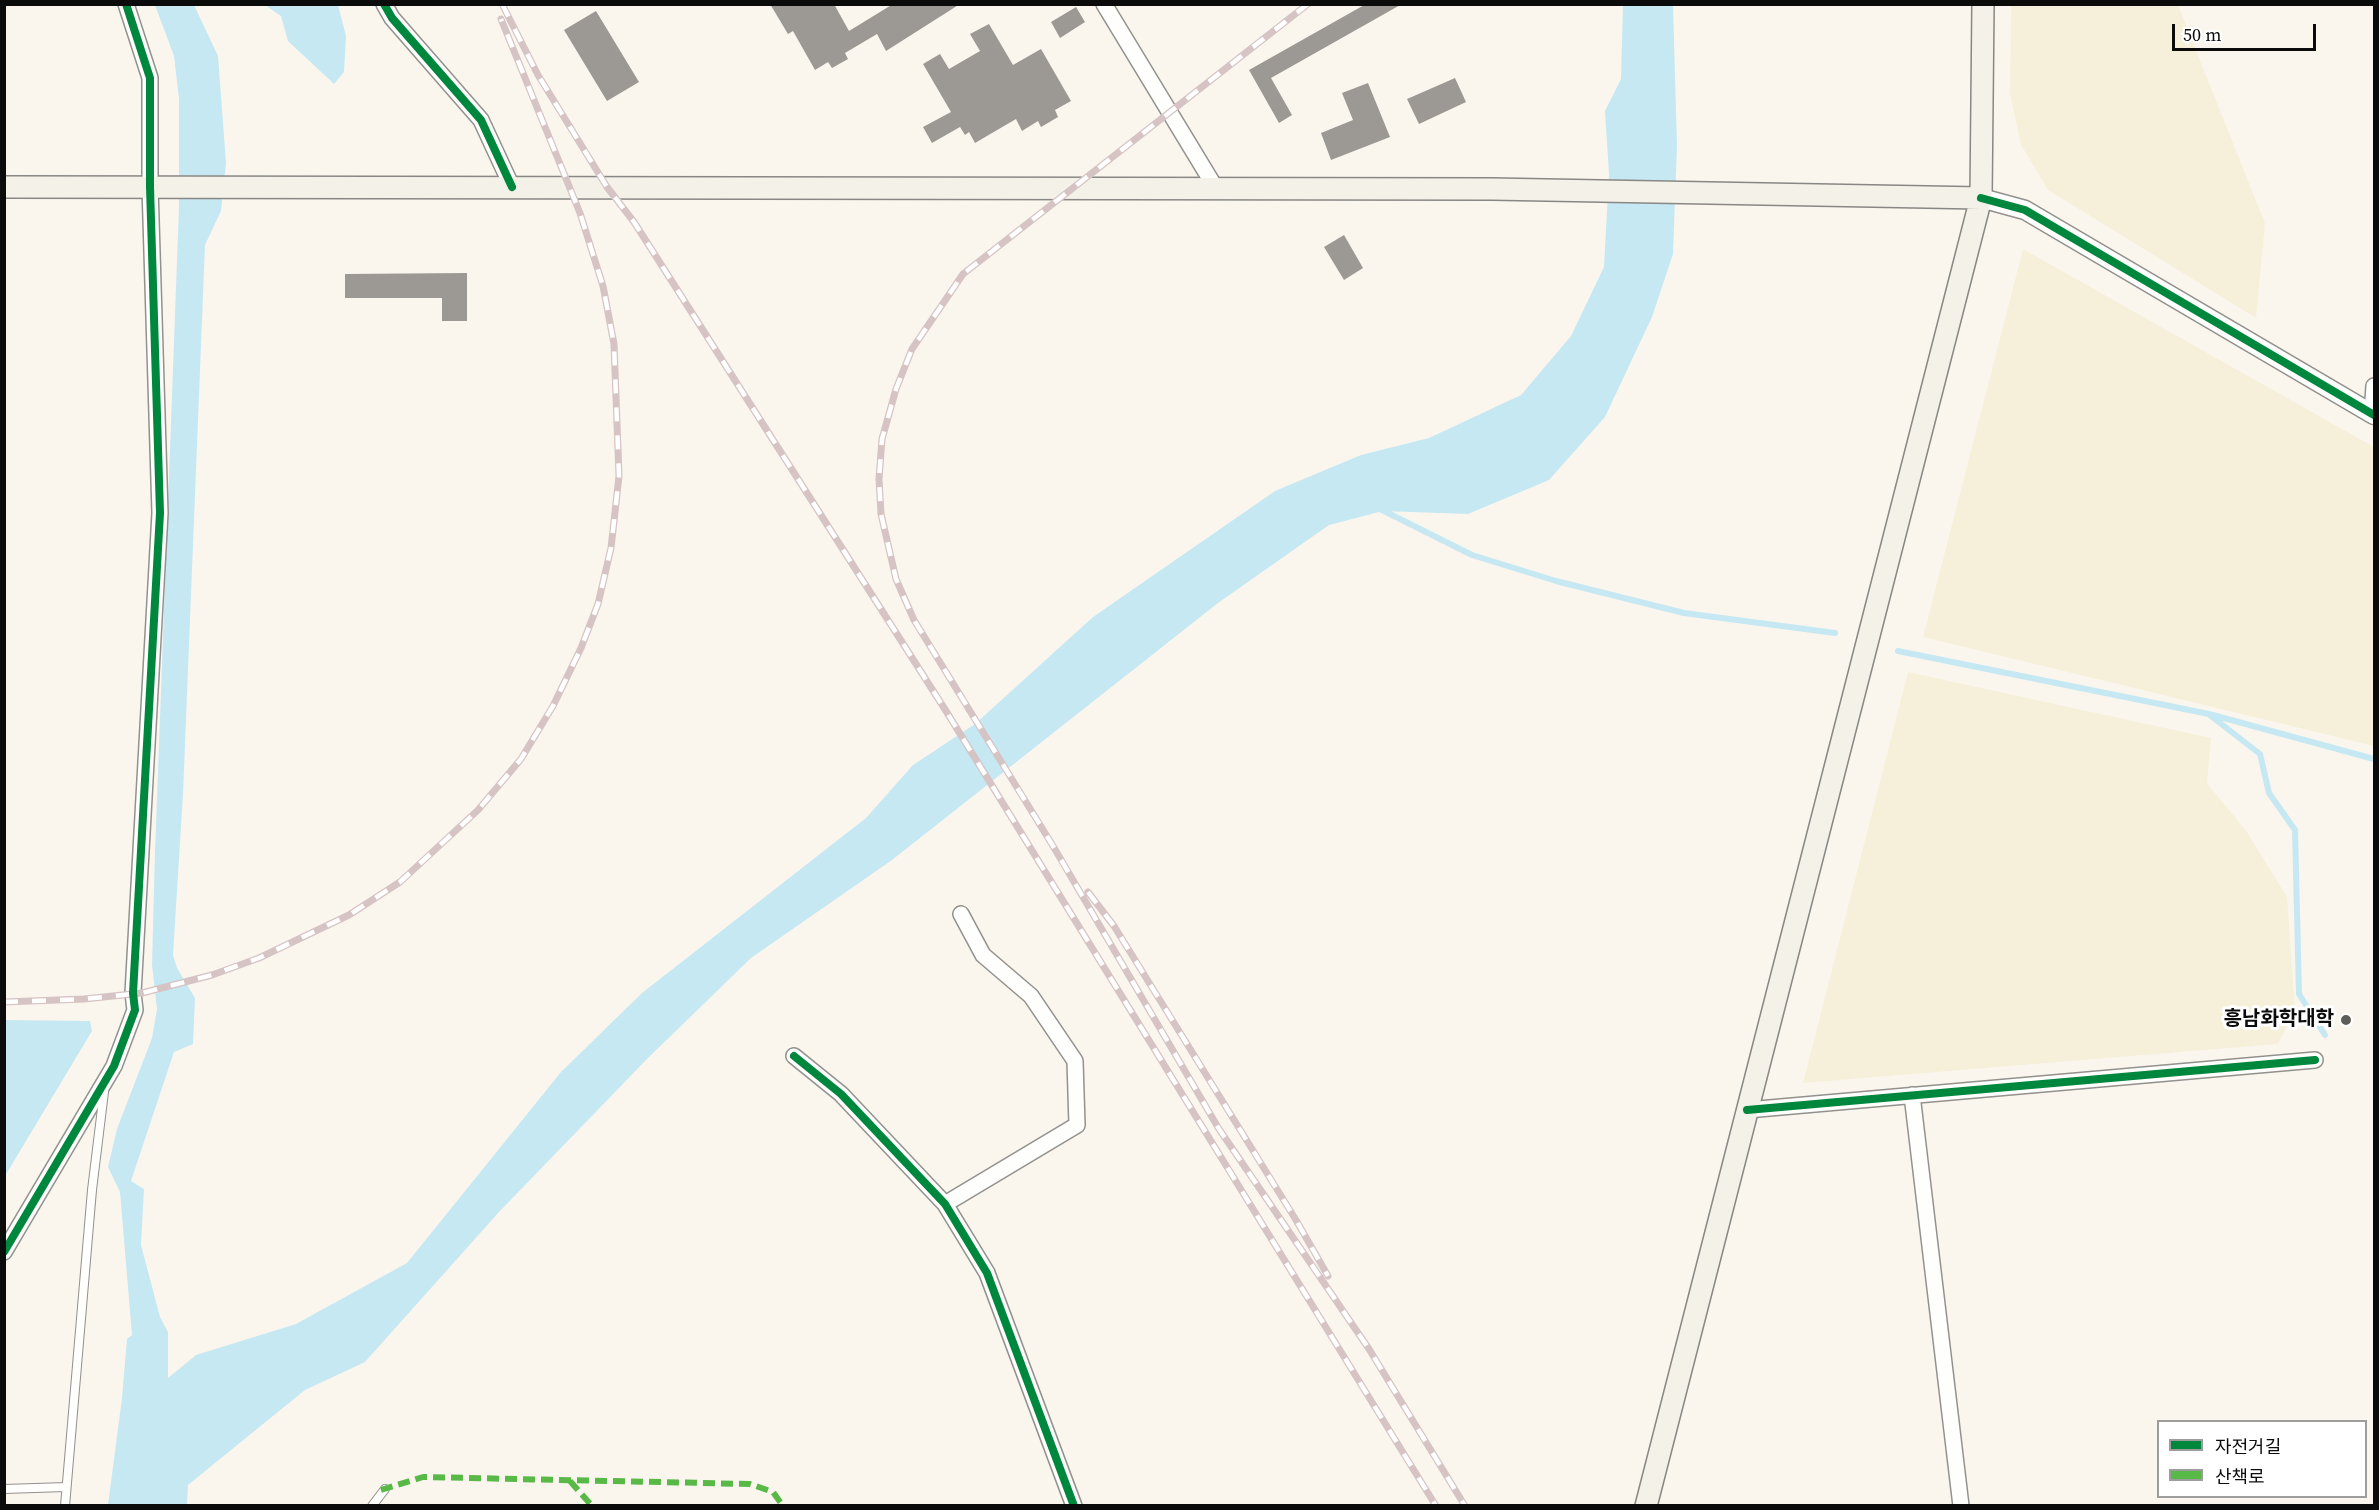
<!DOCTYPE html>
<meta charset="utf-8">
<style>
body{margin:0}
#map{position:relative;width:2379px;height:1510px;overflow:hidden;background:#faf6ee;font-family:"Source Serif 4","Noto Sans KR",serif}
canvas{display:block}
.frame{position:absolute;inset:0;border:6px solid #0b0b0b;pointer-events:none}
.legend{position:absolute;left:2157px;top:1420px;width:210px;height:78px;box-sizing:border-box;background:#fff;border:2px solid #9d9d9d;margin:0;padding:8px 10px;list-style:none;font-size:18px;color:#0b0b0b}
.legend li{display:flex;align-items:center;gap:12px;height:30px}
.legend b{width:30px;border:2px solid #9d9d9d}
.scale{position:absolute;left:2172px;top:24px;width:144px;height:27px;box-sizing:border-box;border:3px solid #0b0b0b;border-top:0;padding-left:8px;font-size:18px;line-height:21px;white-space:nowrap;color:#0b0b0b;-webkit-text-stroke:4px #fff;paint-order:stroke}
</style>
<div id="map">
<canvas width="2379" height="1510"></canvas>
<div class="frame"></div>
<ul class="legend">
<li><b style="height:8px;background:#00873e"></b>자전거길</li>
<li><b style="height:8px;background:#58b947"></b>산책로</li>
</ul>
<div class="scale">50 m</div>
</div>
<script>
const ctx = document.querySelector('canvas').getContext('2d');
ctx.lineJoin = 'round';
function fillPath(path, color) { ctx.fillStyle = color; ctx.fill(path, 'evenodd'); }
const shape = rows => new Path2D(rows.map(r => 'M' + r).join(''));
function strokePath(path, color, width, dash) { ctx.strokeStyle = color; ctx.lineWidth = width; ctx.lineCap = dash ? 'butt' : 'round'; ctx.setLineDash(dash || []); ctx.stroke(path); }
function drawText(font, color, halo, rows, align = 'center') {
  ctx.font = font + ' "Source Serif 4","Noto Sans KR",serif'; ctx.lineWidth = 6; ctx.setLineDash([]); ctx.textBaseline = 'middle'; ctx.strokeStyle = halo; ctx.fillStyle = color; for (const [text, x, y, turn = 0] of rows) {
    ctx.save(); ctx.translate(x, y); ctx.rotate((+turn || 0) * Math.PI / 180); ctx.textAlign = isNaN(turn) ? turn : align; if (halo) ctx.strokeText(text, 0, 0); ctx.fillText(text, 0, 0); ctx.restore();
  }
}
fillPath(shape([
 [2011,5,2178,5,2265,223,2256,318,2048,190,2021,145,2010,94],
 [2023,249,2374,447,2374,746,1923,637],
 [1908,672,2211,738,2207,783,2247,832,2287,897,2295,1010,2278,1044,1803,1083]
]), '#f6f0da');
fillPath(shape([
 [155,5,194,5,218,56,226,163,221,211,205,245,183,794,173,955,177,968,195,998,193,1044,174,1052,131,1181,144,1189,141,1245,160,1317,168,1332,168,1378,196,1355,296,1324,407,1263,561,1072,642,993,866,818,913,765,975,724,1093,617,1275,491,1361,455,1429,438,1521,395,1571,336,1604,267,1609,174,1605,111,1621,79,1623,5,1673,5,1677,146,1673,254,1652,317,1605,417,1549,480,1468,514,1383,511,1329,525,1218,603,892,860,751,958,647,1059,499,1212,365,1362,305,1390,188,1485,187,1505,108,1505,122,1398,127,1339,132,1335,120,1192,108,1167,117,1129,152,1038,157,1009,152,965,155,852,179,207,179,99,174,56],
 [265,5,338,5,346,36,344,72,334,84,288,41,281,16],
 [5,1020,90,1021,92,1031,5,1176]
]), '#c6e8f3');
strokePath(shape([
 [1376,507,1472,555,1556,581,1684,613,1835,633],
 [1898,651,2209,714,2374,759],
 [2211,716,2260,754,2269,793,2295,830,2299,994,2325,1035]
]), '#c6e8f3', 6);
fillPath(shape([
 [770,4,834,4,849,31,893,4,960,4,886,51,877,34,845,53,848,59,832,68,828,62,815,70,793,31,788,34],
 [1366,4,1402,4,1271,78,1292,115,1279,123,1249,70],
 [1076,7,1085,22,1060,38,1051,22],
 [596,11,639,82,607,101,564,30],
 [989,24,1013,65,1041,49,1071,101,1055,110,1058,117,1041,127,1038,121,1022,131,1016,119,975,143,969,132,965,135,960,127,932,143,923,127,951,112,923,64,940,54,949,69,980,51,970,34],
 [1455,78,1466,102,1419,124,1407,99],
 [1368,83,1390,137,1331,160,1321,133,1353,120,1342,93],
 [1344,235,1363,268,1344,280,1324,247],
 [467,273,467,321,442,321,442,298,345,298,345,274]
]), '#9c9894');
const service = shape([
 [4,1489,66,1487],
 [65,1506,92,1190,104,1092],
 [372,1506,385,1489]
]);
const minor = shape([
 [384,4,392,18,481,120,512,187],
 [1104,4,1215,187],
 [2372,413,2374,386],
 [794,1056,841,1094,945,1204,987,1273,1074,1506],
 [1912,1095,1961,1506],
 [1747,1110,2315,1060],
 [945,1204,1077,1125,1075,1061,1031,996,983,955,961,914],
 [4,1252,114,1066,135,1010,133,993,160,513,150,187,150,78,126,4]
]);
const tertiary = shape([
 [1981,198,2025,210,2374,415]
]);
const secondary = shape([
 [4,187,1492,189,1981,198],
 [1646,1506,1981,198,1983,4]
]);
strokePath(service, '#93918d', 10);
strokePath(minor, '#93918d', 18);
strokePath(tertiary, '#93918d', 21);
strokePath(secondary, '#898784', 24);
strokePath(service, '#fefefc', 8);
strokePath(minor, '#fefefc', 15);
strokePath(tertiary, '#fefefc', 18);
strokePath(secondary, '#f4f1e8', 21);
const rail = shape([
 [502,4,538,75,607,187,634,222,946,711,1436,1506],
 [1308,4,963,274,912,349,896,389,882,439,879,479,881,514,896,579,914,620,1053,846,1219,1129,1369,1349,1465,1506],
 [1088,892,1114,926,1296,1220,1328,1276],
 [4,1002,84,999,142,993,212,975,259,958,349,915,400,882,478,810,521,759,553,706,581,648,598,604,611,548,619,476,614,344,603,286,580,213,501,19]
]);
strokePath(rail, '#d6c4c5', 7);
strokePath(rail, '#fff', 4.5, [14]);
strokePath(shape([
 [570,1481,592,1506],
 [381,1490,423,1477,750,1484,773,1492,783,1506]
]), '#58b947', 6, [12, 6]);
strokePath(shape([
 [384,4,392,18,481,120,512,187],
 [1981,198,2025,210,2374,415],
 [794,1056,841,1094,945,1204,987,1273,1074,1506],
 [1747,1110,2315,1060],
 [4,1252,114,1066,135,1010,133,993,160,513,150,187,150,78,126,4]
]), '#00873e', 8);
for (const [x, y, r, color] of [
 [2346,1020,6,"#5f5d5a"]
]) { const dot = new Path2D(); dot.arc(x, y, r, 0, 2 * Math.PI); ctx.fillStyle = color; ctx.fill(dot); strokePath(dot, '#fff', 2); }
drawText('bold 20px', '#0b0b0b', '#fff', [
 ["흥남화학대학",2334,1020]
], 'right');
</script>
